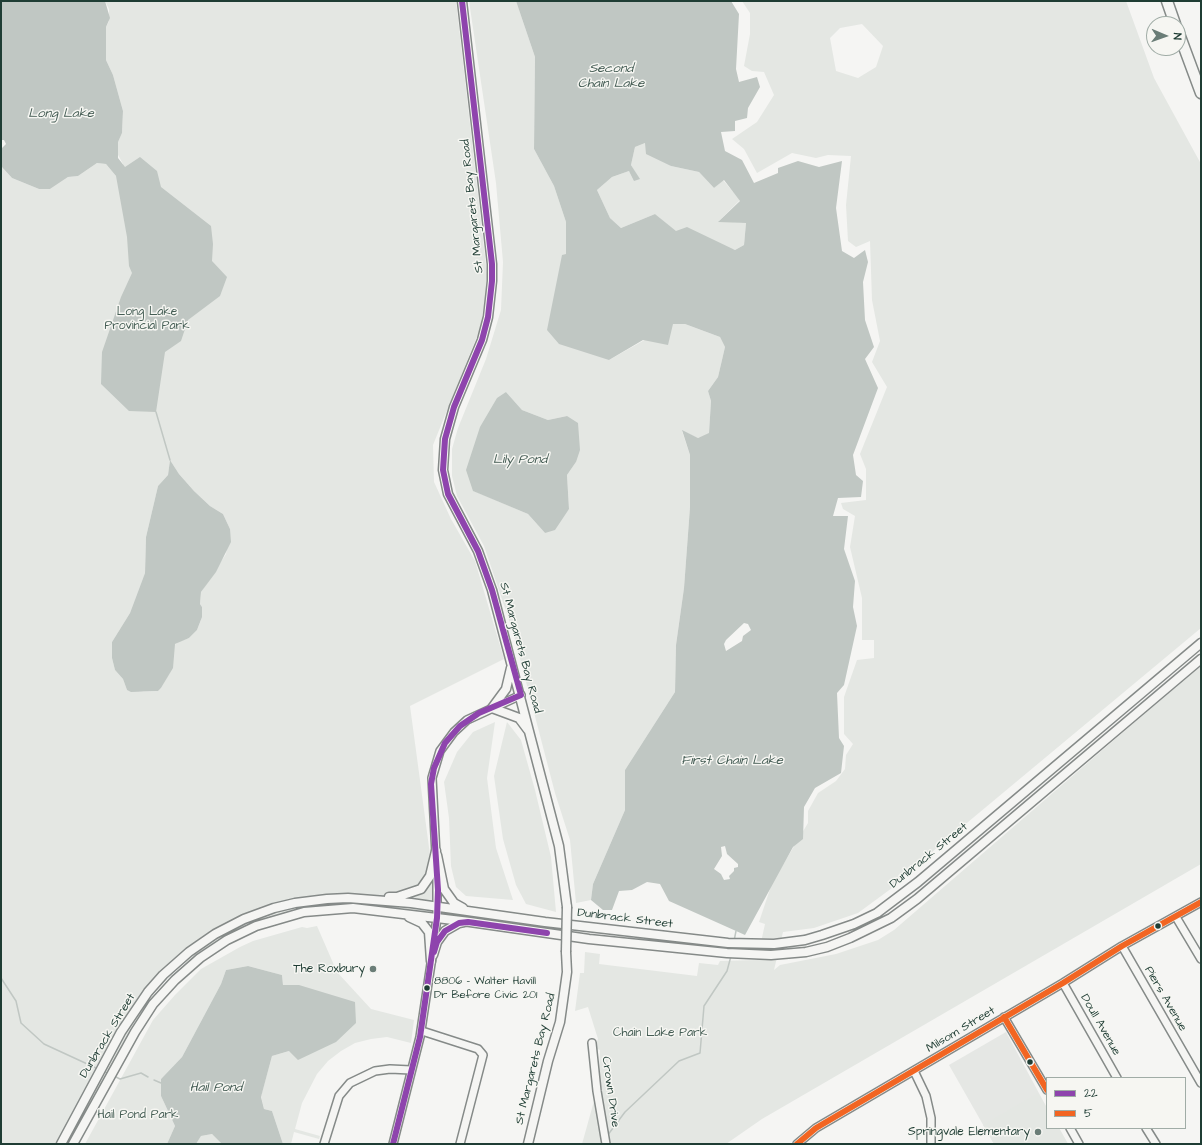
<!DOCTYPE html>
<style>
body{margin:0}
#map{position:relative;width:1202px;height:1145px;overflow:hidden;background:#f5f5f3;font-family:"Architects Daughter",sans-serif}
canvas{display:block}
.frame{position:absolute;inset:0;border:2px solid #1f3d34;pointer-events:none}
.legend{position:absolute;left:1046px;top:1077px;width:140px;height:52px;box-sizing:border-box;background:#f6f6f2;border:1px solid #a0aca6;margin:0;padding:5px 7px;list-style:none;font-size:12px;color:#1f3d34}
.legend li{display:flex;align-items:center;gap:8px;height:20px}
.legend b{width:20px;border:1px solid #a0aca6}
.north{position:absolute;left:1146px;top:16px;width:40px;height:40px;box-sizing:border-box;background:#f6f6f2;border:1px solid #a0aca6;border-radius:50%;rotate:92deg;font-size:11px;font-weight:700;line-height:16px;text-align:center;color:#1f3d34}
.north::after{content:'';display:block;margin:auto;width:14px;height:18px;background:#6a7d77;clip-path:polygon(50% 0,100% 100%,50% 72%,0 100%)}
</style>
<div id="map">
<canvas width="1202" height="1145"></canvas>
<div class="frame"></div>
<ul class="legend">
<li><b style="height:5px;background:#8e44ad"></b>22</li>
<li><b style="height:5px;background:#f26522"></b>5</li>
</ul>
<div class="north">N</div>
</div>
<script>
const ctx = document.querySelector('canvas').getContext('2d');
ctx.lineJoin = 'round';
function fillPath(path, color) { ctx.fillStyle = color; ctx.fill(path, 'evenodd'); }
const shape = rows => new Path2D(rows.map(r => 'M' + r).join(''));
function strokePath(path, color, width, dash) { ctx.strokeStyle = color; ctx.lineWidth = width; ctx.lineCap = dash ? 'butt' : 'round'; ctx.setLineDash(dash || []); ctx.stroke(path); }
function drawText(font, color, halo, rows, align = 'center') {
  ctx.font = font + ' "Architects Daughter",sans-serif'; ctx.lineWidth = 3; ctx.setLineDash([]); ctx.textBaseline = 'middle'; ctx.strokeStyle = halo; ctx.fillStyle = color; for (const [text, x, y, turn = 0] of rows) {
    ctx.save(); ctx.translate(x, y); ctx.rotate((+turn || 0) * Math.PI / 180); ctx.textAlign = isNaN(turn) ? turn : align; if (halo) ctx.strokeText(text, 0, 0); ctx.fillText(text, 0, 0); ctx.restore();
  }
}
fillPath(shape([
 [1006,1032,1047,1108,1047,1128,1059,1128,1068,1144,994,1144,949,1065]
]), '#e5e7e4');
fillPath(shape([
 [105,1,456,1,488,283,480,329,433,445,434,482,451,519,475,561,504,659,410,706,438,914,390,910,306,910,210,947,180,966,147,999,68,1144,1,1144,1,166,12,178,39,189,50,189,68,177,78,176,97,163,106,164,116,176,123,164,117,153,118,141,122,133,123,111,113,75,106,60,106,27,109,21,109,9],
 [170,460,179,474,194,491,210,506,223,514,230,529,226,554,201,592,200,604,202,607,201,620,197,630,189,638,180,641,174,645,170,672,161,688,158,691,144,692,127,690,123,679,115,670,112,658,112,642,130,613,145,573,146,537,158,486,168,475],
 [469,1,516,1,535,57,534,149,554,186,566,222,566,254,609,360,673,324,685,324,720,337,725,347,718,377,708,391,711,401,709,434,698,438,682,431,690,455,690,507,684,588,676,645,675,692,625,770,625,810,593,884,591,900,576,903,570,840,555,793,513,632,484,546,457,496,452,476,452,449,458,428,486,359,501,310,503,262,496,183],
 [506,392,522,410,548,420,567,416,576,462,567,475,569,509,545,533,528,514,474,491],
 [742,1,1126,1,1154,78,1201,164,1201,628,932,852,892,888,858,913,814,928,783,932,774,970,780,965,836,954,878,940,894,930,1201,665,1201,864,762,1119,726,1144,582,1144,594,1101,602,1094,599,1074,600,1050,594,1048,598,1039,588,1007,575,1011,580,973,584,973,585,952,600,954,599,964,697,976,699,963,718,965,720,961,757,960,765,924,759,922,772,883,808,823,808,811,818,793,836,781,845,769,846,755,853,744,844,734,844,697,857,660,874,658,874,640,862,640,862,598,850,547,855,516,843,509,841,503,866,500,866,469,860,454,887,387,872,362,880,341,872,300,870,241,856,247,848,241,846,205,851,156,828,155,816,158,792,153,757,173,744,149,732,139,757,122,774,95,764,72,752,71,744,66,750,34,750,13],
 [862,24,883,46,876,67,858,78,836,71,830,38,840,28],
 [645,143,671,166,699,172,714,188,723,180,740,200,719,221,746,223,744,245,735,250,676,232,655,214,621,228,610,218,597,190,612,177,629,171,639,179,631,165,635,147],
 [495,722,487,778,496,848,513,900,466,896,456,887,451,866,449,818,444,782,457,752,473,732],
 [507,722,521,740,535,790,551,857,556,912,526,904,516,885,503,839,494,776],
 [317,926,337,972,371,1009,414,1020,411,1043,387,1037,371,1039,355,1043,341,1051,328,1061,317,1074,302,1103,295,1129,320,1136,319,1139,294,1132,291,1144,283,1144,272,1111,264,1109,261,1096,272,1056,289,1051,299,985,283,985,282,975,248,966,226,970,221,984,182,1057,161,1079,161,1096,175,1126,167,1144,85,1144,153,1020,175,995,201,969,240,947,253,941,302,927,307,928],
 [1038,1093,1047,1108,1047,1128,1059,1128,1068,1144,994,1144,983,1125],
 [212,1134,222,1144,196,1144,201,1136]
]), '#e4e7e3');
fillPath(shape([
 [1,1,105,1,110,18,106,27,106,60,113,75,123,111,122,133,118,142,118,158,125,167,140,157,157,171,161,187,211,226,213,244,212,261,227,277,220,296,188,320,181,341,165,352,156,412,129,411,101,384,102,352,121,297,132,273,129,266,127,237,116,176,106,164,97,163,78,176,68,177,50,189,39,189,12,178,1,166,1,149,6,144,4,140,1,140],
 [516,1,731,1,739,14,736,69,739,82,757,77,760,87,748,108,747,118,735,121,735,131,721,132,725,151,742,160,754,183,778,173,778,168,798,161,819,167,842,161,836,208,842,251,854,258,865,250,868,262,863,282,865,320,874,347,865,359,878,388,853,455,856,475,863,481,861,497,838,498,833,516,848,516,844,549,855,581,853,607,857,626,844,685,837,693,839,738,844,746,841,773,815,788,804,807,803,839,793,847,745,935,669,901,660,884,647,882,632,890,619,891,612,910,603,910,591,900,593,884,625,810,625,770,675,692,676,645,684,588,690,507,690,455,682,430,698,438,709,433,711,401,708,391,718,377,725,347,720,337,685,324,673,324,668,345,643,340,609,360,559,344,547,330,562,255,566,254,566,222,554,186,534,149,535,57],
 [645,143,646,154,671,166,699,172,714,188,724,180,740,201,718,222,746,223,744,245,735,250,687,227,676,231,655,214,621,228,610,218,597,190,612,177,629,171,634,181,640,179,631,165,635,147],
 [744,623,748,624,751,630,743,636,742,641,726,651,724,644,726,640],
 [725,846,727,854,738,864,738,867,734,868,734,871,729,876,730,879,724,880,721,874,714,869,722,856,721,847],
 [506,392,522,410,548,420,567,416,578,423,580,450,576,462,567,475,569,509,555,530,545,533,528,514,473,491,466,470,480,427,497,398],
 [170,460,179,474,194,491,210,506,223,514,230,529,231,542,216,572,201,592,200,604,202,607,202,617,197,630,189,638,175,644,173,668,161,688,158,691,131,692,127,690,123,679,115,670,112,658,112,642,130,613,145,573,146,537,158,486,168,475],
 [248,966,282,975,283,985,299,985,355,1002,356,1023,336,1042,298,1060,289,1051,272,1056,261,1097,264,1109,272,1111,283,1144,222,1144,212,1134,201,1136,196,1144,167,1144,175,1126,161,1096,161,1079,182,1057,221,984,226,970]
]), '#c0c7c3');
strokePath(shape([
 [156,412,170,460],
 [734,941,736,931],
 [1,978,16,1001,21,1023,44,1044,96,1068],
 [105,1072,107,1073],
 [116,1077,120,1079,141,1073,148,1077],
 [154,1080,161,1083],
 [607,1136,625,1112,679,1061,700,1053,704,1006,727,971,731,956],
 [601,1144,603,1141]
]), '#c0c7c3', 1.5);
const minor = shape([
 [436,855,432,778,440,751,454,732,467,720,521,695],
 [1176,917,1201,959],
 [1122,946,1201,1083],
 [433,947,437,918,437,869],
 [1063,983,1117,1078],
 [1004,1017,1047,1090],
 [422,1031,478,1049,483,1055,460,1144],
 [592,1043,597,1091,606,1144],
 [914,1071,926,1096,931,1118,931,1144],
 [1070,1128,1079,1144],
 [1146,1128,1156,1144],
 [324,1144,339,1096,350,1083,375,1071,390,1069,411,1070],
 [393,1144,420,1037,432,957],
 [797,1144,816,1128,1063,983,1122,946,1201,902]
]);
const major = shape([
 [462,1,492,264,492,281,488,317,482,340,454,407,445,439,443,470,448,494,478,551,492,590,559,846,567,907],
 [511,668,506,689,492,708,519,718,528,730],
 [437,855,444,889,454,903,463,908],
 [389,897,397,897,421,889,430,876,436,851],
 [409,917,422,923,429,932,431,961],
 [433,955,437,942,445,931,459,923,464,922],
 [61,1144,121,1032,148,992,163,975,189,952,215,934,244,919,274,908,295,903,327,899,348,898,411,903,545,922,728,943,774,944,805,940,822,935,854,924,877,913,918,882,1201,643],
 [73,1144,135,1032,153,1004,175,980,200,958,227,940,256,926,304,912,353,908,470,922,589,939,727,953,771,955,806,952,827,947,850,938,891,918,917,899,1201,659],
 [528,1144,548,1061,560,1022,567,972,566,952]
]);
const highway = shape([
 [1167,1,1175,24],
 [1178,31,1201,93]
]);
strokePath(minor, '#858a88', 10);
strokePath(major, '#858a88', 11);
strokePath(highway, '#858a88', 13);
strokePath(minor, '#f5f5f3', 7);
strokePath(major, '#f5f5f3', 8);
strokePath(highway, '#f5f5f3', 10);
const majorBridge = shape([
 [566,952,567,907]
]);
strokePath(majorBridge, '#858a88', 11, []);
strokePath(majorBridge, '#f5f5f3', 8);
strokePath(shape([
 [434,952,437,942,445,931,459,923,468,922,547,933],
 [393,1144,420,1037,437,918,438,890,431,784,434,768,445,743,460,726,479,713,521,695,492,590,478,551,448,494,443,470,445,439,454,407,482,340,488,317,492,281,492,264,462,1]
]), '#8e44ad', 6);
strokePath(shape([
 [1004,1017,1047,1090],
 [797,1144,816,1128,1063,983,1122,946,1201,902]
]), '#f26522', 6);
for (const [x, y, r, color] of [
 [1158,926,3.5,"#1f3d34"],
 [373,969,4,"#6a7d77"],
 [427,988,3.5,"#1f3d34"],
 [1030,1062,3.5,"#1f3d34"],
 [1038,1132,4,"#6a7d77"]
]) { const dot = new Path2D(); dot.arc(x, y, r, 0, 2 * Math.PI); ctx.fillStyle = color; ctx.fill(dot); strokePath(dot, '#f6f6f2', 1.5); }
drawText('11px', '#1f3d34', '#f6f6f2', [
 ["8806 - Walter Havill",434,982],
 ["Dr Before Civic 201",434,996]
], 'left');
drawText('12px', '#1f3d34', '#f6f6f2', [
 ["St Margarets Bay Road",473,206,-96],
 ["St Margarets Bay Road",520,648,75],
 ["Dunbrack Street",929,856,-39],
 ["Dunbrack Street",625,919,7],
 ["Piers Avenue",1165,999,60],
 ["Doull Avenue",1100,1025,60],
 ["Milsom Street",961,1030,-31],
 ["Dunbrack Street",108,1036,-59],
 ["St Margarets Bay Road",536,1059,-76],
 ["Crown Drive",610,1092,82]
]);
drawText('12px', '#445d54', '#f6f6f2', [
 ["Long Lake",147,312],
 ["Provincial Park",147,326],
 ["Chain Lake Park",660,1033],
 ["Hail Pond Park",138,1115]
]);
drawText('12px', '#1f3d34', '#f6f6f2', [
 ["The Roxbury",365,969],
 ["Springvale Elementary",1030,1132]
], 'right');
drawText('italic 13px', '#425a52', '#f6f6f2', [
 ["Second",611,69],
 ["Chain Lake",611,84],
 ["Long Lake",61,114],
 ["Lily Pond",520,460],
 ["First Chain Lake",732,761],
 ["Hail Pond",216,1088]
]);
</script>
